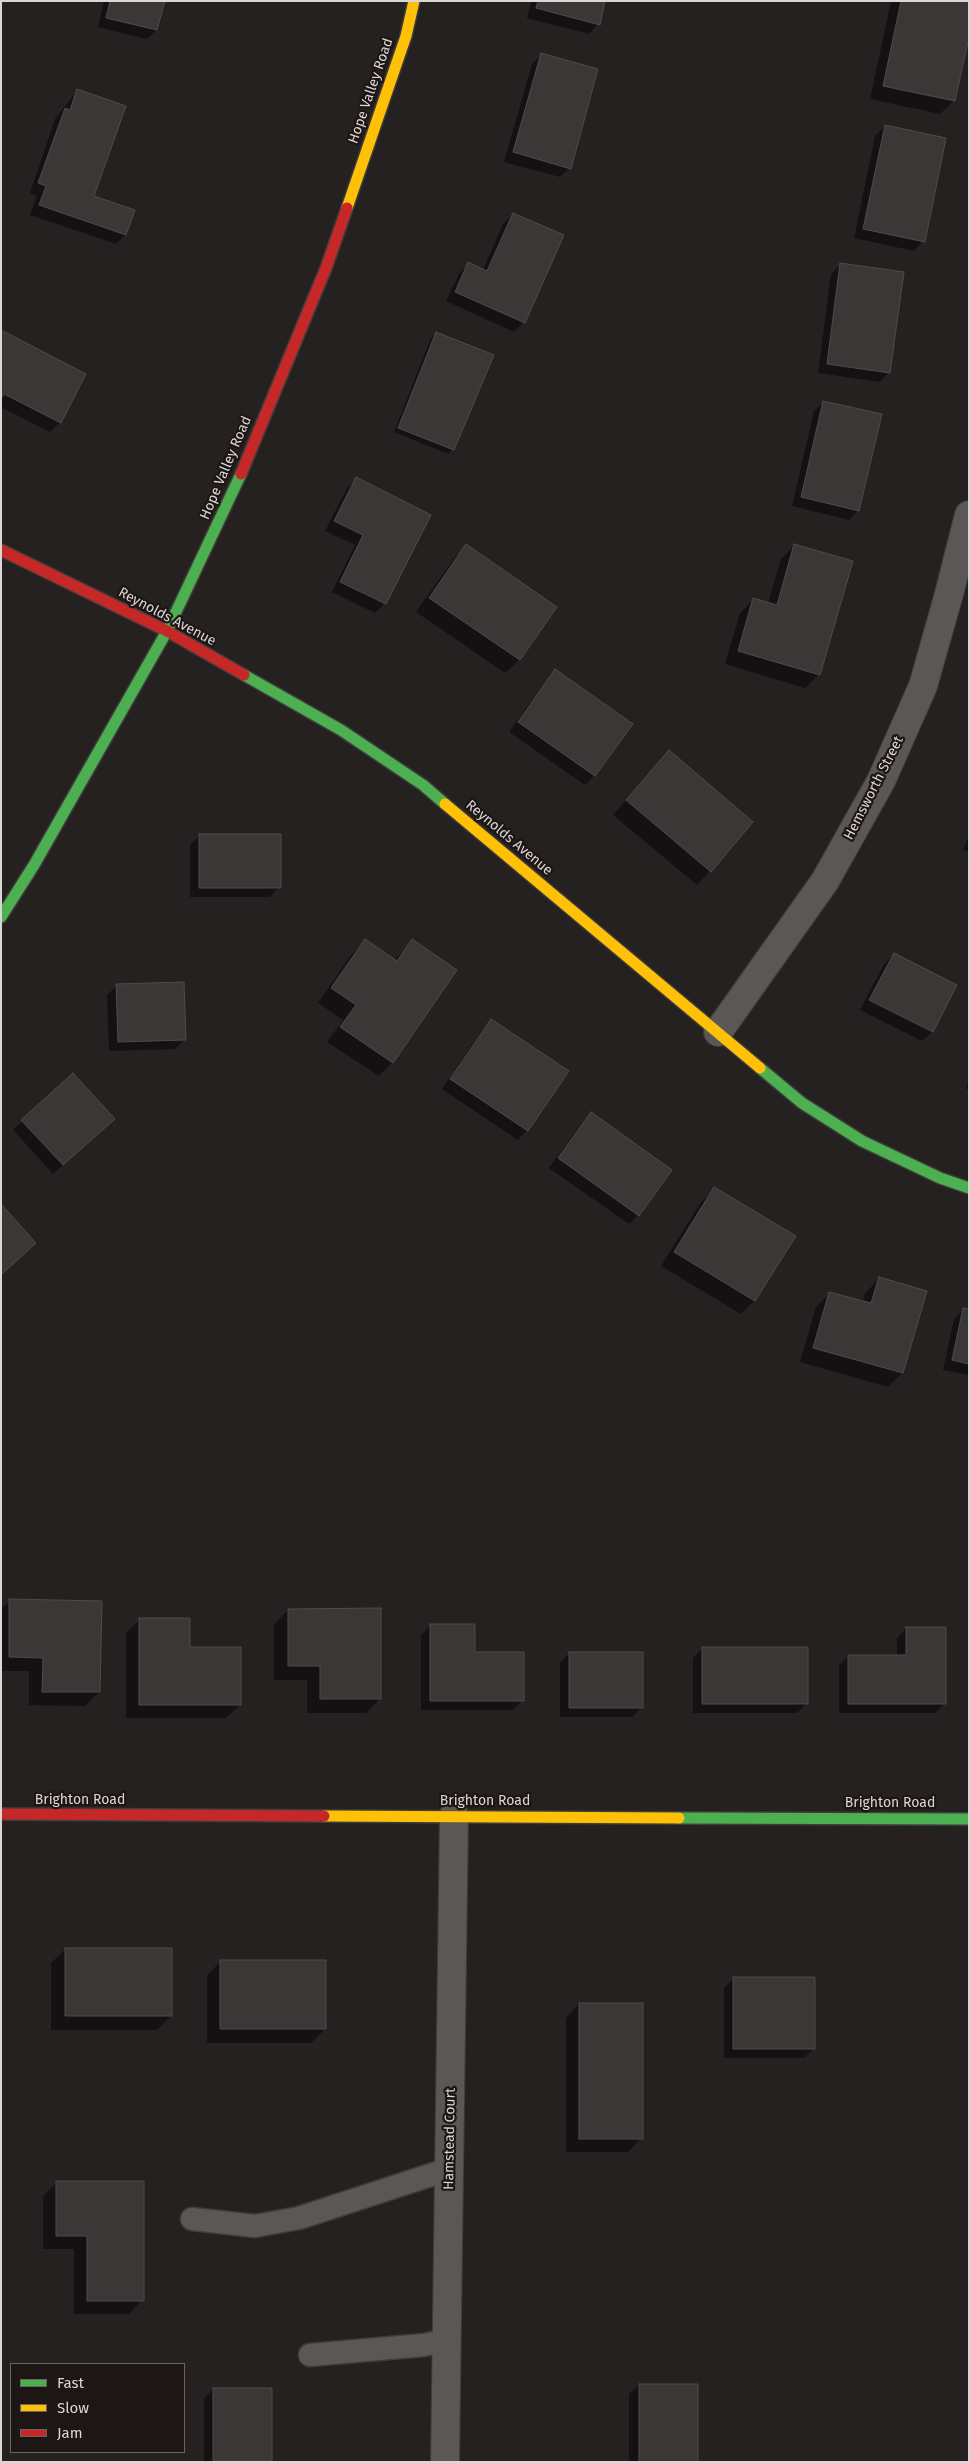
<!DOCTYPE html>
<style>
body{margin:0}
#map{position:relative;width:970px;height:2463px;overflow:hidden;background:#252120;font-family:"Fira Sans",sans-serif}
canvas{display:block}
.frame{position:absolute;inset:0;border:2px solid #dcd6d5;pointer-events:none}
.legend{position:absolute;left:10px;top:2363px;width:175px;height:90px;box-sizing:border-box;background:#1e1615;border:1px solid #6a6362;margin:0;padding:6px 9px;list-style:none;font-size:15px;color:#dcd6d5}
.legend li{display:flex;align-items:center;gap:10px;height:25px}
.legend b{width:25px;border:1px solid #6a6362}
</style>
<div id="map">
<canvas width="970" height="2463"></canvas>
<div class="frame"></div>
<ul class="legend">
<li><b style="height:6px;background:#4caf50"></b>Fast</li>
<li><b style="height:6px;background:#ffc107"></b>Slow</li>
<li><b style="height:6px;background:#c62828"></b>Jam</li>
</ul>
</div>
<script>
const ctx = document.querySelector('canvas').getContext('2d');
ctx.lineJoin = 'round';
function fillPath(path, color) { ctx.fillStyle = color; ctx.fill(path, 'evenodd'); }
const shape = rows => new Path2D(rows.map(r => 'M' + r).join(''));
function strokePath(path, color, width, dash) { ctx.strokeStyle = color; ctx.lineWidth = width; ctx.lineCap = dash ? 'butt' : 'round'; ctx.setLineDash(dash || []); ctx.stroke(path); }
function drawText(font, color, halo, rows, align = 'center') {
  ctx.font = font + ' "Fira Sans",sans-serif'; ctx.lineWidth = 4.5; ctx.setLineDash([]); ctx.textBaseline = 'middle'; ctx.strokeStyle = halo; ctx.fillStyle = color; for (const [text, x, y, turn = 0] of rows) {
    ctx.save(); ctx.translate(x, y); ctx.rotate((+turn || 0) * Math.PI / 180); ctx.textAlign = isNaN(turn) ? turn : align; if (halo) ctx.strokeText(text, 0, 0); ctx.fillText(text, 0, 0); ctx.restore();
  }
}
fillPath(shape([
 [104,1,163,1,156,30,147,39,98,27],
 [531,1,604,1,598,24,589,34,527,18],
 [891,1,969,1,954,100,940,114,870,99],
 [541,55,569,168,560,177,504,162,532,64],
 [78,90,93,197,125,235,116,244,30,215,37,196,30,193,55,119],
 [885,126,923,241,914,251,854,238,875,136],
 [513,214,524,322,514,332,446,301,459,274,468,264,483,270,503,224],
 [841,264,889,372,880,382,818,373,831,274],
 [1,332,60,422,50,432,1,407],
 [436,333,492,355,452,450,448,454,394,432,431,338],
 [824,402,858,510,849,520,792,506,814,411],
 [356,479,385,603,375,613,332,592,355,545,325,531,347,488],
 [795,545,819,674,805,688,725,664,740,613,754,599,768,603,781,559],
 [466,546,555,607,519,660,505,673,416,612,453,560],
 [555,671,631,724,594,776,585,785,509,732,546,681],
 [669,752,710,871,697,885,613,815],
 [200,835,279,887,270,897,190,897,190,845],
 [969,836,969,852,963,850],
 [365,941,394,961,412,941,393,1062,379,1076,327,1042,343,1020,318,1003,351,955],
 [894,954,956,986,932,1032,922,1041,860,1010,884,964],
 [117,985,185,1039,175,1049,109,1051,107,995],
 [492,1020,527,1130,518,1140,442,1089,482,1030],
 [969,1079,969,1089,966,1089],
 [591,1114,638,1215,629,1224,549,1168,582,1123],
 [22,1121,104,1128,53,1174,13,1130],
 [715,1188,754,1301,741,1314,661,1266,701,1202],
 [879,1279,902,1373,888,1387,800,1362,816,1307,830,1293,863,1302,865,1293],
 [964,1309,969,1310,969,1375,943,1370,954,1319],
 [10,1601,99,1692,85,1706,29,1705,29,1671,1,1671,1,1609],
 [288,1610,380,1699,366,1713,307,1713,307,1680,274,1680,274,1624],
 [140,1620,189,1649,240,1705,226,1718,126,1718,126,1633],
 [431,1625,473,1653,522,1701,513,1710,421,1710,421,1635],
 [906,1628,945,1703,935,1713,839,1713,839,1665,848,1656,897,1656,897,1638],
 [702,1649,807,1703,797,1713,693,1713,693,1658],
 [569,1653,641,1708,632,1717,560,1717,560,1663],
 [65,1949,171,2016,157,2030,51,2030,51,1963],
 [221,1961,325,2029,311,2043,207,2043,207,1975],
 [733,1979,814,2048,804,2058,724,2058,724,1988],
 [579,2004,641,2138,628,2152,566,2152,566,2018],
 [57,2182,142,2300,129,2314,74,2314,74,2249,43,2249,43,2196],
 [639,2385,696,2462,629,2462,629,2394],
 [213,2389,271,2460,270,2462,204,2462,204,2399]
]), '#0007');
const building = shape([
 [110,1,165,1,157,30,106,18,110,1],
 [538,1,605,1,600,25,536,8,538,1],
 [901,1,969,1,969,37,955,101,883,86,901,1],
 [541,53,598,69,571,169,513,152,541,53],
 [77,89,126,106,94,196,135,210,126,235,39,205,46,186,38,183,65,108,70,110,77,89],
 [885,125,946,138,925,242,863,229,885,125],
 [513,213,564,235,525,323,455,292,468,262,487,271,513,213],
 [840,263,904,272,890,373,827,364,840,263],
 [1,330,86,374,61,423,4,394,1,399,1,330],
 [436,332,494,355,454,450,398,428,436,332],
 [823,401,882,414,859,511,801,497,823,401],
 [356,477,431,515,386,604,340,582,363,535,334,521,356,477],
 [466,544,557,607,520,660,429,598,466,544],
 [794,544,853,561,820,675,738,651,753,598,777,605,794,544],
 [555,669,633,724,595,776,518,722,555,669],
 [669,750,753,822,711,872,626,800,669,750],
 [199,834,281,834,281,888,199,888,199,834],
 [365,939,397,961,412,939,457,970,393,1063,340,1027,356,1005,331,988,365,939],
 [894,953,957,985,933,1032,869,1000,894,953],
 [184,982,186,1040,118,1042,116,984,184,982],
 [491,1019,569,1071,528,1131,450,1079,491,1019],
 [73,1073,115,1119,63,1165,21,1120,73,1073],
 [591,1112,672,1170,639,1216,558,1158,591,1112],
 [714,1187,796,1236,755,1301,674,1252,714,1187],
 [1,1204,36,1243,1,1275,1,1204],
 [879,1277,927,1291,903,1373,813,1348,829,1292,871,1303,879,1277],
 [963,1308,969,1309,969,1364,952,1360,963,1308],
 [9,1599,102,1601,100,1692,42,1692,43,1658,9,1657,9,1599],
 [381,1608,381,1699,320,1699,320,1666,288,1666,288,1609,381,1608],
 [139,1618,190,1618,190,1647,241,1647,241,1705,139,1705,139,1618],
 [430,1624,475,1624,475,1652,524,1652,524,1701,430,1701,430,1624],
 [906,1627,946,1627,946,1704,848,1704,848,1655,906,1655,906,1627],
 [702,1647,808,1647,808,1704,702,1704,702,1647],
 [569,1652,643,1652,643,1708,569,1708,569,1652],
 [65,1948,172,1948,172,2016,65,2016,65,1948],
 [220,1960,326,1960,326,2029,220,2029,220,1960],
 [733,1977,815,1977,815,2049,733,2049,733,1977],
 [579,2003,643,2003,643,2139,579,2139,579,2003],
 [56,2181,144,2181,144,2301,87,2301,87,2236,56,2236,56,2181],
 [639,2384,698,2384,698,2462,639,2462,639,2384],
 [213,2388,272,2388,272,2461,213,2461,213,2388]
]);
fillPath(building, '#3a3736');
strokePath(building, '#4f4b4a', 1);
const lane = shape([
 [192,2219,255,2226,299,2218,449,2169],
 [310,2355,424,2345,447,2340]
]);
const street = shape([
 [718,1032,825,881,881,781,923,686,949,594,969,515],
 [445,2462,454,1815]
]);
const fast = shape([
 [244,675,341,730,423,785,445,804],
 [1,917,34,865,167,631,241,474],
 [760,1068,802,1103,862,1141,940,1178,969,1188],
 [679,1818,969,1819]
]);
const slow = shape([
 [347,208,406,36,414,1],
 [445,804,760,1068],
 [324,1816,679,1818]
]);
const jam = shape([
 [241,474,326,268,347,208],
 [1,550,167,631,244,675],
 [1,1814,324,1816]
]);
strokePath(lane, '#3f3c3b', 25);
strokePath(street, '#3f3c3b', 30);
strokePath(fast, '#3f3c3b', 14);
strokePath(slow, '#3f3c3b', 14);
strokePath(jam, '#3f3c3b', 14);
strokePath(lane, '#5a5756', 22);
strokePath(street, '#5a5756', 28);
strokePath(fast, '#4caf50', 11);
strokePath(slow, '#ffc107', 11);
strokePath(jam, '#c62828', 11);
drawText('14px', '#dcd6d5', '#1e1615', [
 ["Hope Valley Road",371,91,-71],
 ["Hope Valley Road",226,468,-67],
 ["Reynolds Avenue",167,617,28],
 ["Hemsworth Street",874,788,-63],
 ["Reynolds Avenue",509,838,40],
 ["Brighton Road",80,1800],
 ["Brighton Road",485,1801],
 ["Brighton Road",890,1803],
 ["Hamstead Court",450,2139,-89]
]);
</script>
